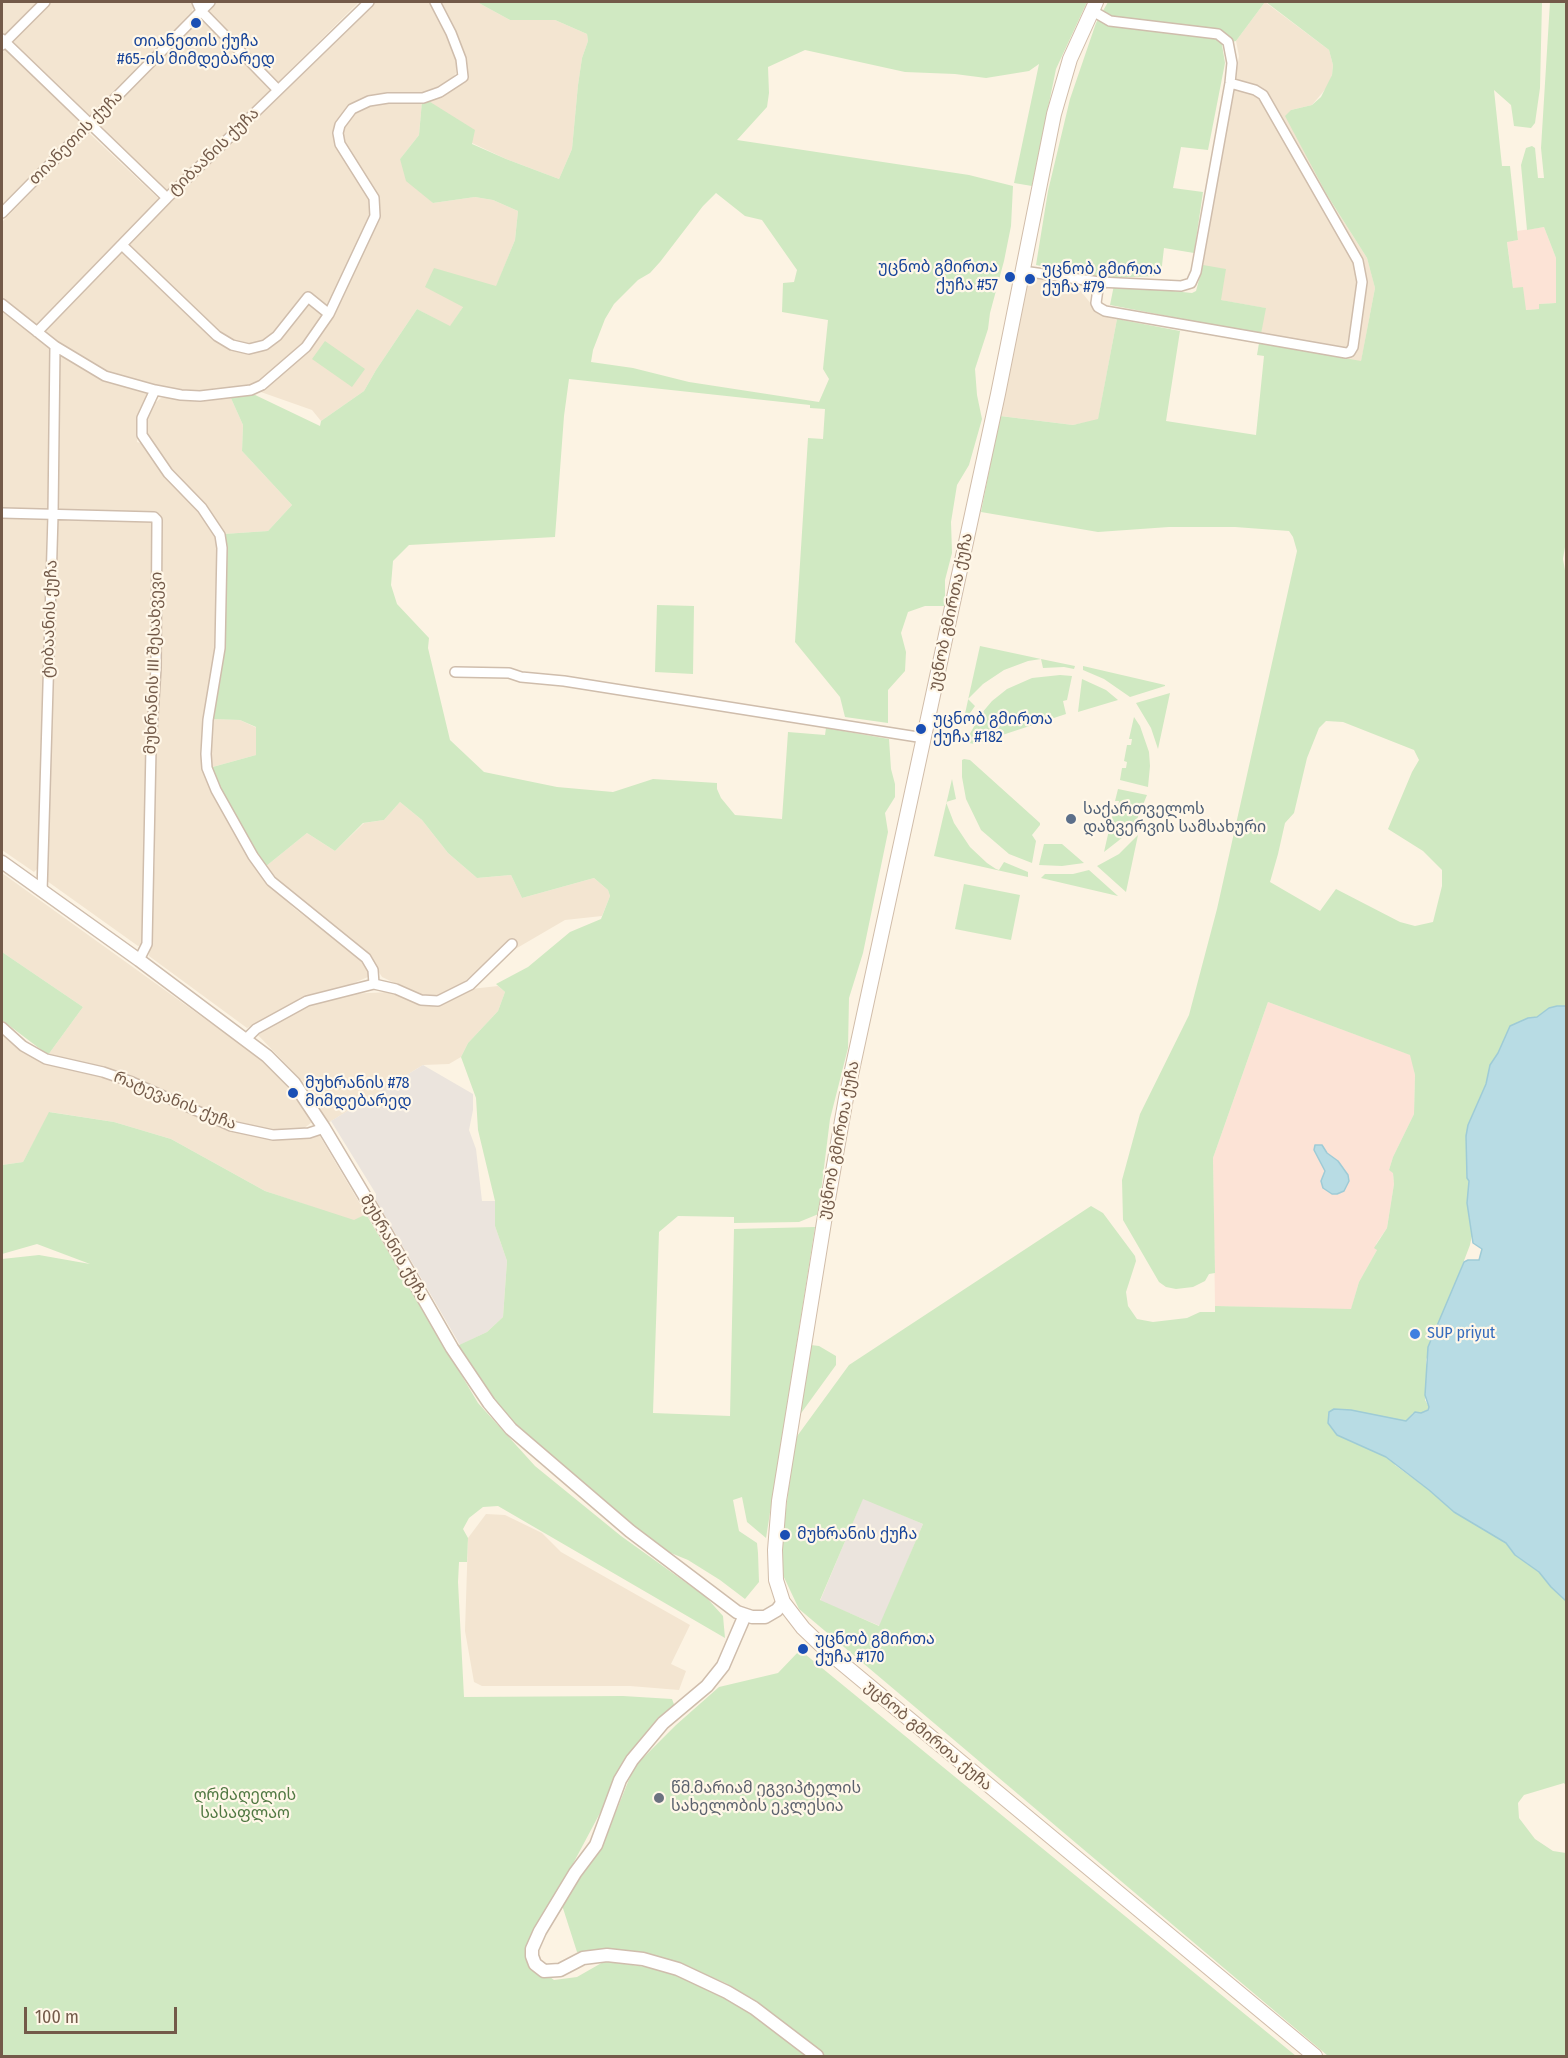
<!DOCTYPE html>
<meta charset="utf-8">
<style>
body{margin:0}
#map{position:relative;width:1568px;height:2058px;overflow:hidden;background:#fcf3e3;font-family:"Fira Sans Condensed",sans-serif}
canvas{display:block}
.frame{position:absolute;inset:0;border:3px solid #735a49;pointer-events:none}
.scale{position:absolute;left:24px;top:2007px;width:153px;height:27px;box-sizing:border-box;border:3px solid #735a49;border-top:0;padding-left:8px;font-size:18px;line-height:21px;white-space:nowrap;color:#735a49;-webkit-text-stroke:4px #fff7e8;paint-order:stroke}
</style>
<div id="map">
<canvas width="1568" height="2058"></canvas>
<div class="frame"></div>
<div class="scale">100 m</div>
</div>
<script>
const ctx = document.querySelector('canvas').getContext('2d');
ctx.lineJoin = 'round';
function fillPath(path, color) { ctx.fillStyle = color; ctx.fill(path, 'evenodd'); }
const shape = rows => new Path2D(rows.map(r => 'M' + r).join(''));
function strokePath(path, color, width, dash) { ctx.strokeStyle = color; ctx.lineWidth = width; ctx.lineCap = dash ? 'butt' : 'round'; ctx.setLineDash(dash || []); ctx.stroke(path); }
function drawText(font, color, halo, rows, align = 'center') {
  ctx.font = font + ' "Fira Sans Condensed","Noto Sans Georgian",sans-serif'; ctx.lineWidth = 4.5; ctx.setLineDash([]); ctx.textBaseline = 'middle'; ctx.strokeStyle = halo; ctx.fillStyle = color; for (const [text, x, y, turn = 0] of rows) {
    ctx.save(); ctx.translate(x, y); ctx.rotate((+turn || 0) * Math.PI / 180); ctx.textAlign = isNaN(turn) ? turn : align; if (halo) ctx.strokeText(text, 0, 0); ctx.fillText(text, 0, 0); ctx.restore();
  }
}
fillPath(shape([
 [2,2,38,2,4,36,2,34],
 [52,2,190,2,193,7,192,12,90,116,86,116,12,42],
 [217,2,359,2,277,83,207,12],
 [373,2,429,2,456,54,456,73,446,86,422,96,376,96,343,114,335,124,338,146,371,204,370,219,329,306,306,341,266,380,249,387,211,391,173,391,107,374,64,349,42,332,277,93],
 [438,2,477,2,510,20,555,20,587,34,588,41,582,58,578,85,572,149,559,179,506,159,472,143,427,100,464,83,468,74,459,46],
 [1265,2,1329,50,1333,65,1332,75,1328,86,1312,105,1291,110,1327,195,1367,258,1372,276,1375,288,1361,362,1259,343,1265,308,1220,300,1203,265,1239,56,1236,41],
 [201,17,272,89,169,192,165,192,97,126,96,123],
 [7,47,84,122,2,206,2,53],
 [422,101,419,135,400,159,433,203,475,197,493,200,518,211,515,240,496,287,463,307,450,327,417,309,376,370,364,391,321,421,312,410,258,391,290,367,307,350,333,313,376,226,379,200,342,144,342,126,351,113,374,102],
 [89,133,160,200,37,327,2,300,2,222],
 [1038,279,1075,284,1096,310,1117,319,1098,420,1073,425,1000,416,1026,284],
 [2,309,51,348,49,512,2,511],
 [63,353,150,391,140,416,137,442,144,444,149,451,182,495,186,494,201,513,216,537,218,558,218,645,203,747,247,854,264,879,295,909,342,944,368,967,368,977,342,988,305,999,247,1028,149,956,155,857,154,726,159,520,156,513,58,511,58,359],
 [230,396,243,425,242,451,292,505,268,531,224,534,156,453,148,438,144,424,155,403,161,398],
 [2,517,47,517,39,867,34,872,2,850],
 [56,518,155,521,143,944,138,946,47,881],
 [211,719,240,720,257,728,256,755,209,768],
 [400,802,422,820,448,853,477,878,511,875,522,898,594,878,608,890,610,896,602,916,565,920,517,948,510,941,454,991,432,998,418,994,382,977,368,955,289,893,265,867,307,833,335,851,364,823,384,820],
 [2,873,258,1057,284,1082,312,1122,302,1130,274,1132,230,1123,194,1105,118,1073,48,1055,83,1007,2,952],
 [498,986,505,992,498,1011,468,1043,461,1057,449,1064,423,1065,328,1123,307,1086,256,1033,297,1007,348,994,390,992,431,1005,471,989],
 [2,1031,24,1051,134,1084,211,1121,261,1137,318,1133,366,1214,354,1221,265,1191,171,1139,114,1122,50,1112,23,1162,2,1165],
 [486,1514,505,1515,542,1533,561,1552,690,1625,671,1664,686,1671,679,1690,630,1686,482,1686,474,1682,465,1631,468,1538]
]), '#f3e5d1');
fillPath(shape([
 [1544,227,1556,258,1556,303,1540,304,1539,309,1526,310,1513,288,1507,241,1518,240,1517,231],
 [1268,1002,1411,1055,1415,1075,1414,1114,1393,1157,1389,1170,1393,1172,1394,1184,1387,1228,1376,1244,1377,1250,1359,1282,1351,1310,1215,1306,1213,1158]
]), '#fce3d6');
fillPath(shape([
 [423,1065,473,1094,473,1110,469,1130,476,1149,482,1201,495,1201,495,1226,507,1261,503,1317,487,1332,460,1345,376,1200,376,1194,331,1121],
 [863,1498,923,1524,880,1626,820,1601]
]), '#ebe4dd');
fillPath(shape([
 [477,2,1087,2,1056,69,1032,186,1014,183,1039,64,1029,71,986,78,955,74,905,72,805,50,768,67,769,93,767,107,737,140,969,175,1013,186,1011,226,1004,261,990,313,988,329,975,369,977,395,982,419,969,465,957,485,951,522,952,553,945,580,945,606,925,606,908,612,901,633,906,652,905,671,888,690,888,723,845,717,840,697,795,642,808,438,823,439,825,409,810,408,810,405,569,379,564,416,555,537,409,545,393,561,391,585,397,604,429,638,428,648,450,740,484,772,557,787,613,792,653,779,717,783,717,789,721,798,735,815,782,819,788,732,825,735,826,728,889,739,891,769,895,784,895,797,885,813,888,832,863,953,849,998,848,1048,830,1119,819,1208,821,1213,799,1222,734,1223,734,1217,678,1216,659,1232,653,1413,730,1416,734,1229,815,1227,766,1538,747,1522,742,1497,733,1500,739,1531,757,1543,758,1553,759,1582,745,1599,720,1580,688,1560,666,1551,560,1467,507,1416,457,1346,487,1332,503,1317,507,1261,495,1226,495,1201,478,1130,476,1098,461,1057,468,1043,498,1011,505,992,496,984,528,967,570,932,601,919,610,896,608,890,594,878,522,898,511,875,477,878,448,853,422,820,400,802,384,820,363,823,335,851,307,833,265,867,258,859,209,768,256,755,256,727,240,720,211,719,224,534,268,531,292,505,242,451,243,425,230,396,251,393,320,426,321,421,364,391,376,370,417,309,450,326,463,307,425,287,434,268,496,286,515,240,518,211,493,200,475,197,433,203,406,181,400,159,419,135,422,101,427,100,475,130,472,144,506,159,559,179,572,149,578,85,582,58,588,41,587,34,555,20,510,20],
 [716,193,745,216,762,220,797,270,794,282,783,283,782,312,828,320,823,369,829,379,819,402,689,382,633,368,591,362,593,350,605,319,614,304,638,280,650,273,660,262,703,206],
 [1108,2,1265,2,1236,41,1222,45,1225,63,1208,150,1181,147,1173,188,1203,192,1194,253,1164,248,1161,274,1156,276,1103,278,1036,265,1048,191,1070,99,1096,23],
 [1266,2,1542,2,1540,88,1535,123,1531,128,1514,126,1511,105,1494,90,1502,166,1510,166,1518,240,1507,242,1513,288,1523,287,1526,310,1539,309,1539,304,1556,303,1556,258,1544,227,1527,230,1521,165,1526,148,1532,146,1535,148,1538,178,1544,178,1541,148,1550,2,1566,2,1566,541,1563,559,1566,576,1566,1006,1549,1008,1537,1017,1528,1018,1510,1026,1498,1053,1490,1065,1486,1084,1468,1125,1466,1136,1467,1178,1469,1181,1467,1203,1472,1235,1470,1245,1426,1360,1427,1370,1425,1400,1429,1407,1427,1410,1421,1413,1413,1413,1406,1421,1388,1418,1395,1465,1429,1490,1454,1512,1506,1543,1515,1555,1539,1572,1551,1587,1566,1601,1566,1786,1564,1783,1524,1795,1518,1803,1519,1818,1535,1839,1553,1851,1566,1853,1566,2056,1328,2056,799,1609,781,1571,783,1533,795,1439,849,1365,1091,1206,1103,1213,1135,1256,1136,1261,1126,1292,1128,1306,1137,1319,1153,1322,1187,1318,1200,1312,1215,1312,1215,1306,1351,1309,1359,1282,1377,1250,1374,1248,1387,1228,1394,1184,1393,1173,1389,1170,1393,1157,1414,1114,1415,1075,1410,1055,1268,1002,1213,1158,1215,1273,1209,1274,1205,1281,1193,1287,1176,1289,1166,1287,1159,1282,1123,1220,1122,1180,1140,1114,1189,1015,1217,909,1297,551,1293,537,1289,531,1235,527,1169,527,1098,532,981,512,1000,416,1073,425,1098,419,1117,319,1180,331,1166,421,1256,435,1264,356,1257,355,1259,343,1361,361,1375,288,1367,258,1327,195,1285,116,1291,110,1312,105,1321,97,1332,75,1333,65,1329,50],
 [1326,721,1343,722,1414,750,1419,760,1412,772,1388,829,1423,851,1442,870,1442,886,1433,922,1415,926,1400,922,1336,889,1320,911,1270,882,1278,854,1285,823,1294,813,1307,758,1319,728],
 [863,1499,923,1524,879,1626,820,1600],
 [1203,265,1226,269,1221,300,1266,308,1261,334,1110,305,1114,285,1192,293,1196,291],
 [325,341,365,369,352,387,312,359],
 [657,605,694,606,693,674,655,672],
 [980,646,1041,659,1075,666,1074,669,1064,667,1043,668,1041,659,1028,661,1004,670,983,684,968,699,975,706,963,723,968,700],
 [1083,666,1165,685,1165,686,1130,697,1104,679,1083,670],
 [1060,675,1072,676,1067,700,1063,701,1066,714,975,744,969,743,967,739,981,714,992,701,1007,689,1032,678],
 [1082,679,1106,690,1118,700,1078,712],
 [1170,693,1158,749,1151,728,1136,703],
 [1134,717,1140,726,1149,752,1150,766,1148,787,1120,780,1122,768,1126,768,1127,762,1124,761,1127,745,1131,745,1132,739,1129,739],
 [964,759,970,760,1040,823,1040,825,1032,835,1036,841,1032,863,1009,854,981,830,966,799,962,777,962,760],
 [952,779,956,799,946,802,954,823,970,847,987,863,996,869,999,870,1004,862,1028,872,1028,877,934,856],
 [1118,789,1147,795,1135,824,1127,834,1104,852,1109,830,1112,830,1113,824,1111,824,1114,807,1118,807,1119,801,1115,801],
 [1138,835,1126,892,1097,866,1119,854],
 [1044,844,1062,844,1084,863,1062,866,1039,865],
 [1089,870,1118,896,1041,878,1045,874,1073,874],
 [964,884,1020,895,1011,940,955,929],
 [2,952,83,1007,48,1055,2,1020],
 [49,1112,114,1122,171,1139,265,1191,354,1220,366,1214,478,1403,535,1466,621,1536,706,1597,723,1616,725,1638,498,1506,483,1507,469,1518,463,1529,468,1538,467,1562,459,1562,458,1582,464,1697,623,1696,672,1699,675,1707,616,1783,551,1905,531,1963,554,1980,577,1977,605,1961,667,1970,728,1984,665,1958,610,1951,577,1952,561,1902,605,1839,634,1767,676,1725,719,1687,778,1673,800,1650,1296,2056,2,2056,2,1259,39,1255,90,1264,37,1244,2,1254,2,1165,23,1162],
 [811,1345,819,1346,836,1356,836,1365,799,1416]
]), '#d0e9c2');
const water = shape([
 [1557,1006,1566,1006,1566,1601,1551,1587,1539,1572,1515,1555,1506,1543,1454,1512,1429,1490,1386,1457,1337,1435,1328,1423,1329,1412,1334,1409,1351,1410,1406,1421,1415,1412,1421,1413,1428,1410,1429,1407,1425,1395,1428,1347,1464,1262,1468,1260,1479,1260,1482,1249,1473,1243,1467,1203,1469,1181,1467,1178,1466,1136,1468,1125,1486,1084,1490,1065,1498,1053,1510,1026,1528,1018,1537,1017,1549,1008,1557,1006],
 [1315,1145,1322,1145,1327,1153,1338,1161,1348,1175,1349,1181,1344,1191,1337,1194,1332,1194,1323,1188,1321,1181,1325,1171,1314,1150,1315,1145]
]);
fillPath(water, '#b8dce4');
strokePath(water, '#9ecbd6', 1.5);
const minor = shape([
 [197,2,201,11,278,90],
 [2,39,167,198],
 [2,45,45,2],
 [2,213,210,2],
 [122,245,217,336,232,345,249,349,265,345,277,336,308,297,329,314],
 [1023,271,1099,282,1181,286,1191,283,1196,272,1230,83,1232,63,1228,42,1218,34,1110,21,1091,10],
 [1099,282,1096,303,1098,307,1105,311,1346,353,1350,352,1353,347,1362,282,1358,261,1263,95,1255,90,1230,83],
 [2,304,55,346,105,376,155,390,181,395,200,396,251,390,262,385,306,347,329,314,375,216,374,198,340,144,338,133,340,125,352,109,369,101,388,98,423,98,440,92,463,77,461,59,451,33,435,2],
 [37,332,167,198,369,2],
 [155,390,142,418,142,435,168,473,202,508,220,535,222,548,220,648,208,720,206,754,207,768,216,790,253,856,271,881,366,958,373,970,374,984],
 [2,513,154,517,157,520,156,668,151,748,147,944,139,960],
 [455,672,509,673,521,677,564,681,924,738],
 [42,892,53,515,55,346],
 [2,1027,23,1046,46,1059,103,1072,132,1082,231,1126,273,1135,309,1133,324,1128],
 [245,1040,256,1029,307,1001,374,984,396,989,421,1000,438,1001,470,985,512,944]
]);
const tertiary = shape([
 [2,862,139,960,267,1056,294,1083,324,1128,373,1210,452,1348,489,1403,511,1429,630,1531,737,1612,752,1617,765,1617,777,1610,783,1602],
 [745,1615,723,1666,707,1686,663,1723,632,1760,620,1780,596,1845,575,1873,540,1931,532,1949,532,1956,535,1964,544,1971,560,1970,583,1958,607,1955,643,1959,678,1969,727,1992,754,2008,817,2056]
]);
const secondary = shape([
 [1096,2,1070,59,1054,114,998,394,846,1098,824,1222,779,1501,775,1550,776,1580,783,1602,803,1628,826,1650,1315,2056]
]);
strokePath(minor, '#cfbdac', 12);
strokePath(tertiary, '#cfbdac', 15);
strokePath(secondary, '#d1bdaa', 16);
strokePath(minor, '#fff', 9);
strokePath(tertiary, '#fff', 12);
strokePath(secondary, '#fff', 14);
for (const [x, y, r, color] of [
 [196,23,6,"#1a4fb4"],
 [1010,277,6,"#1a4fb4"],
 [1030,279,6,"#1a4fb4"],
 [921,729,6,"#1a4fb4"],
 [1071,819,6,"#5c6f8a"],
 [293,1093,6,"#1a4fb4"],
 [1415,1334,6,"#3f7fe0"],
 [785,1535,6,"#1a4fb4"],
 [803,1649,6,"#1a4fb4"],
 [659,1798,6,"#6b7280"]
]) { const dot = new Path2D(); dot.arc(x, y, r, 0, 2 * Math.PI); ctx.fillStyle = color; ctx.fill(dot); strokePath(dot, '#fff7e8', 2); }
drawText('16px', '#164399', '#fff7e8', [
 ["თიანეთის ქუჩა",196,42,"center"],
 ["#65-ის მიმდებარედ",196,60,"center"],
 ["უცნობ გმირთა",998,268,"right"],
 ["ქუჩა #57",998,286,"right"],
 ["უცნობ გმირთა",1042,270],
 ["ქუჩა #79",1042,288],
 ["უცნობ გმირთა",933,720],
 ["ქუჩა #182",933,738],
 ["მუხრანის #78",305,1084],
 ["მიმდებარედ",305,1102],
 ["მუხრანის ქუჩა",797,1535],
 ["უცნობ გმირთა",815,1640],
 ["ქუჩა #170",815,1658]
], 'left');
drawText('16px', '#735a49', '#fff7e8', [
 ["თიანეთის ქუჩა",76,138,-45],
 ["ტიბაანის ქუჩა",214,152,-44],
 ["უცნობ გმირთა ქუჩა",951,612,-78],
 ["ტიბაანის ქუჩა",50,619,-88],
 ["მუხრანის III შესახვევი",154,663,-88],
 ["რატევანის ქუჩა",175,1101,22],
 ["უცნობ გმირთა ქუჩა",839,1140,-79],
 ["მუხრანის ქუჩა",394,1248,60],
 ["უცნობ გმირთა ქუჩა",928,1736,40]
]);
drawText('16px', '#4e5e75', '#fff7e8', [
 ["საქართველოს",1083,810],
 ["დაზვერვის სამსახური",1083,828]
], 'left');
drawText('16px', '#366cbe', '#fff7e8', [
 ["SUP priyut",1427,1334]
], 'left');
drawText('16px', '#5b616d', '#fff7e8', [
 ["წმ.მარიამ ეგვიპტელის",671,1789],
 ["სახელობის ეკლესია",671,1807]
], 'left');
drawText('16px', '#507842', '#fff7e8', [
 ["ღრმაღელის",245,1796],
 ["სასაფლაო",245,1814]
]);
</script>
